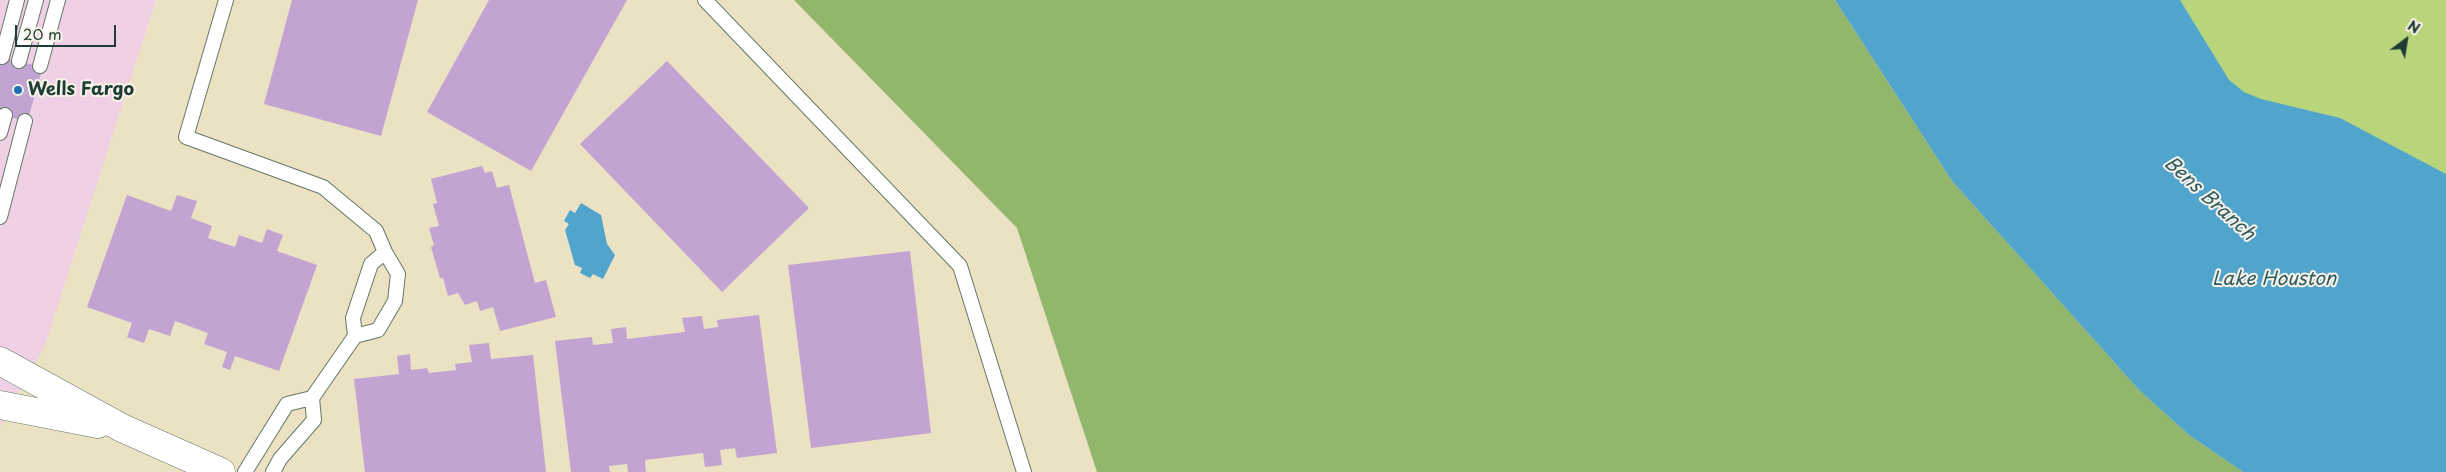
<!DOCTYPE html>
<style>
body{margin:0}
#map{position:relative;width:2446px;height:472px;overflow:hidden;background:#ebe2c3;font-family:"Playpen Sans",sans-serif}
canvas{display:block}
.north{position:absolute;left:2381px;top:15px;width:50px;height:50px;-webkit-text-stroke:4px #f7f3e8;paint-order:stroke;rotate:31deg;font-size:14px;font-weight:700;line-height:20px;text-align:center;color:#1f3d34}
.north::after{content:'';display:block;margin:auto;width:18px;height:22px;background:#1f3d34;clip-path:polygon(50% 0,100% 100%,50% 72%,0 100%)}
.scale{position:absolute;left:15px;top:25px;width:101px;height:22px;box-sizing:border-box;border:2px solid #1f3d34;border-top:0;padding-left:6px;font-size:15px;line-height:18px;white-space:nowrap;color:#1f3d34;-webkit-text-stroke:4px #f7f3e8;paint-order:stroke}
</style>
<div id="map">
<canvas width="2446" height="472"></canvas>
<div class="north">N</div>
<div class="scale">20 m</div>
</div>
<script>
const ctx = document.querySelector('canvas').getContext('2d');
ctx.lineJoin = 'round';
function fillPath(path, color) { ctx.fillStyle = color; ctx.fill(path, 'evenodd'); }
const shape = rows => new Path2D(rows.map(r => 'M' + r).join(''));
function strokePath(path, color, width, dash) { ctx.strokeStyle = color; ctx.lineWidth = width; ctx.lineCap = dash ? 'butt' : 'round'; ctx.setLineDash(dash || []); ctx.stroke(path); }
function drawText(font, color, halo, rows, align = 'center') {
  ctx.font = font + ' "Playpen Sans",sans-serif'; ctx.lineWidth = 4; ctx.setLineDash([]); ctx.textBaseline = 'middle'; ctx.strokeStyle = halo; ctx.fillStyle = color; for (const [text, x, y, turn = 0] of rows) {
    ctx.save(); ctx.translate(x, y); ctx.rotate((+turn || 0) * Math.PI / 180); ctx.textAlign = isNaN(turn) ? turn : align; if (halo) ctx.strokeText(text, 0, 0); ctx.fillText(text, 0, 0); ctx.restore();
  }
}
fillPath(shape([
 [0,0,156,0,45,345,0,427]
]), '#f0d0e5');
fillPath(shape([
 [1902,0,2446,0,2446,329]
]), '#b9d57c');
fillPath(shape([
 [794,0,1835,0,1952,181,2140,391,2189,435,2243,472,1097,472,1017,228]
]), '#92b66c');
fillPath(shape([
 [1835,0,2180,0,2229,80,2244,92,2261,99,2340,118,2446,174,2446,472,2243,472,2189,435,2140,391,1952,181],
 [581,203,601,215,607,244,615,255,603,279,593,274,590,278,580,273,582,268,575,265,565,230,569,224,564,221,570,210,575,213]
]), '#51a5cd');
fillPath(shape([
 [292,0,418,0,381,136,264,104],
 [489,0,627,0,531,171,427,112],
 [0,57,43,67,27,122,0,114],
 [667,61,809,208,722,292,580,144],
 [482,166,485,173,492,171,497,188,509,185,535,283,546,280,556,317,500,331,493,307,480,311,477,301,465,305,458,293,448,296,443,278,440,278,431,247,434,245,429,228,439,226,433,204,437,203,431,179],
 [127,195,171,211,177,195,197,201,191,218,212,226,208,238,235,247,239,235,262,243,267,229,283,235,277,251,317,265,279,371,235,356,230,370,222,367,227,352,204,344,208,333,175,321,170,336,149,329,144,343,127,337,132,323,87,307],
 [910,251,931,433,811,448,788,265],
 [759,315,777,453,737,458,735,448,720,450,722,465,705,467,703,453,645,460,646,472,628,472,627,464,609,466,610,472,571,472,555,341,592,337,593,345,613,343,611,329,626,327,627,339,685,332,682,318,702,316,704,329,718,327,717,320],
 [489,343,491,359,533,355,546,472,365,472,354,379,399,374,397,356,410,354,411,370,427,368,429,373,456,370,455,364,472,362,469,345]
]), '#c1a4d1');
const lane = shape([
 [226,0,186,137,323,187,376,231,385,252,398,274,395,301,378,330,355,336],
 [705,0,960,266,1024,472],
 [2,57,17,0],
 [19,61,36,0],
 [40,66,58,0],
 [0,133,5,115],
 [0,217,25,121],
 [245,472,287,404,312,398],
 [273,472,280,459,314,420,312,398,355,336,353,318,371,264,385,252]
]);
const street = shape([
 [0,361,122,428,221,472],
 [0,405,98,424]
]);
strokePath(lane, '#676', 16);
strokePath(street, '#676', 29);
strokePath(lane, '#fff', 14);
strokePath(street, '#fff', 28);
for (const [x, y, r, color] of [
 [18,90,5,"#1f6fb2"]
]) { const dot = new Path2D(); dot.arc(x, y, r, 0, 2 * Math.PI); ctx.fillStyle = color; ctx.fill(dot); strokePath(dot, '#f7f3e8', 2); }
drawText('bold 18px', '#1f3d34', '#f7f3e8', [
 ["Wells Fargo",28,90]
], 'left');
drawText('italic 19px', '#2e5c62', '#f7f3e8', [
 ["Bens Branch",2209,199,42],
 ["Lake Houston",2274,280]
]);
</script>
